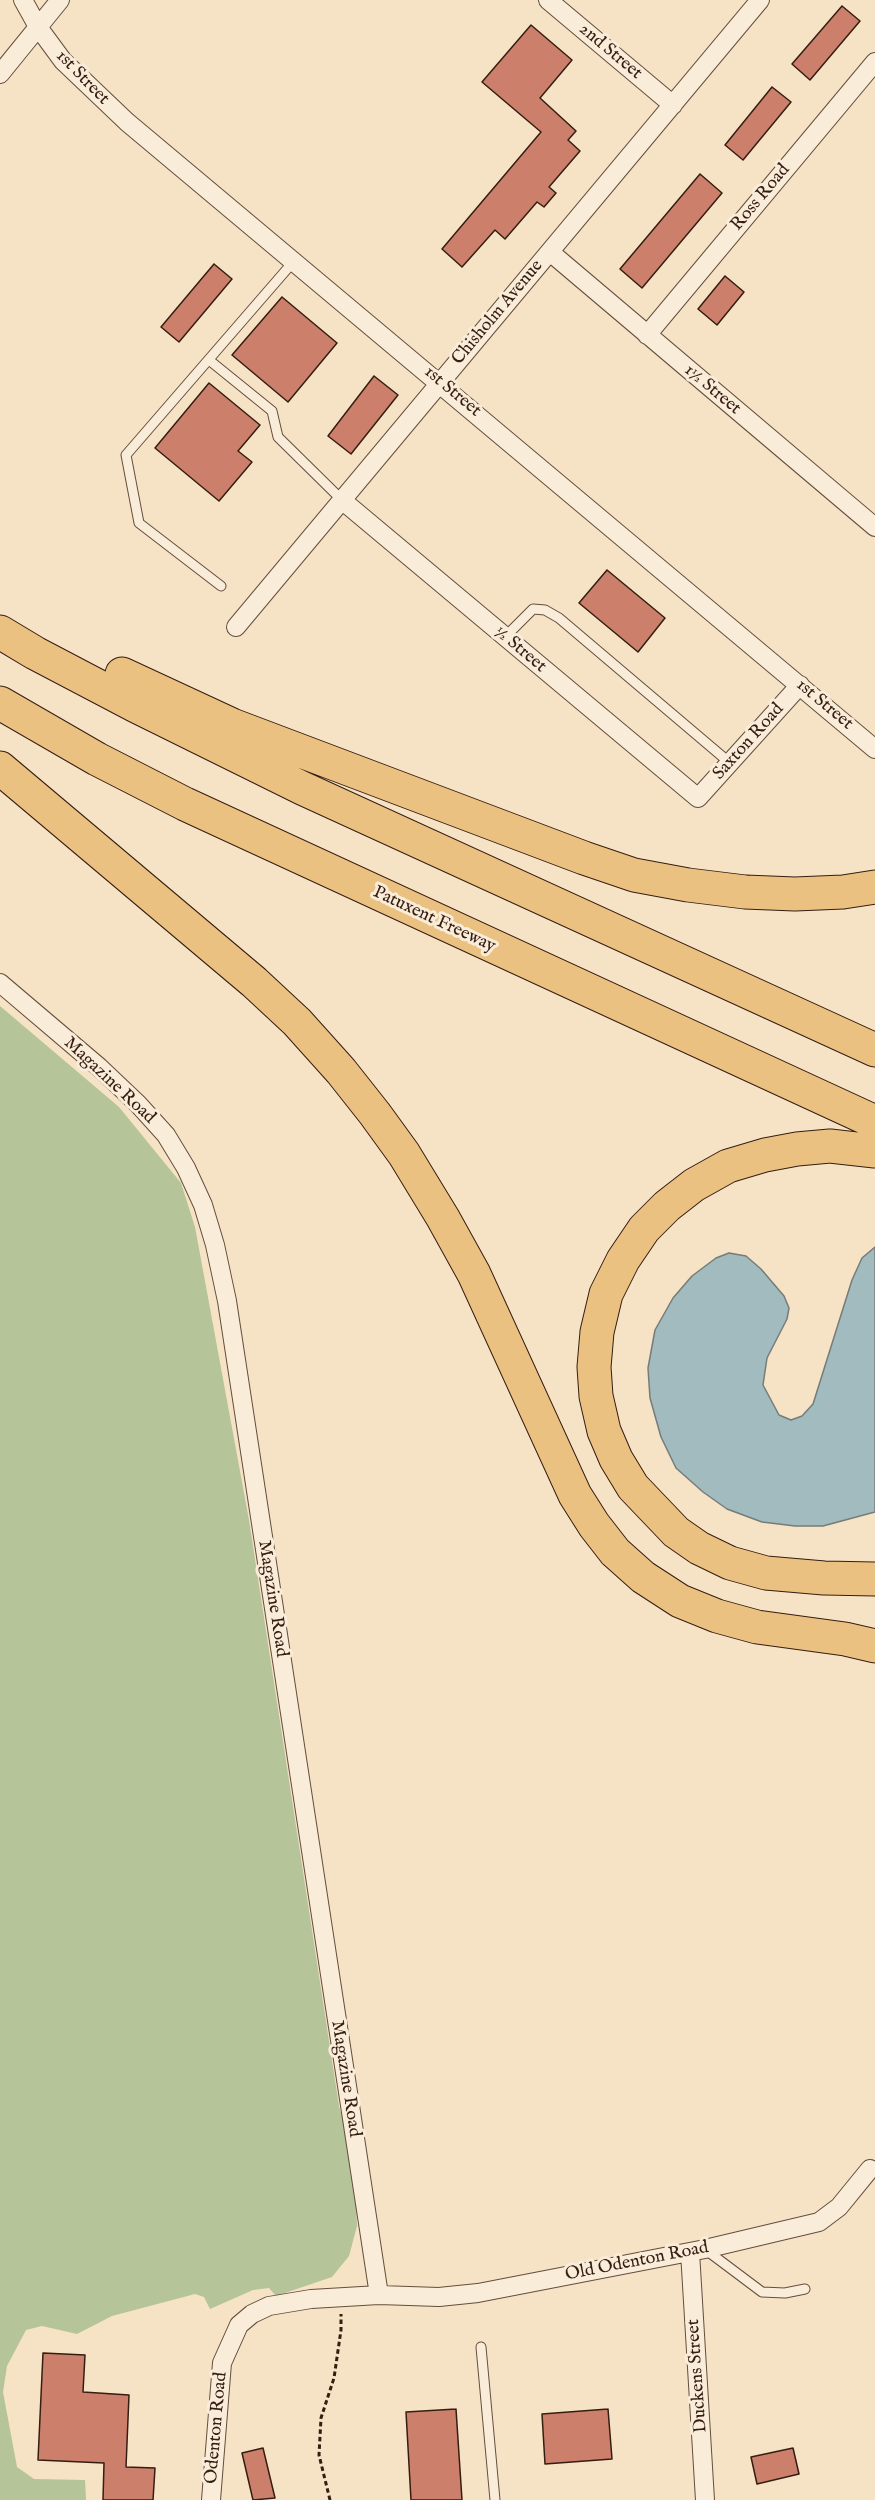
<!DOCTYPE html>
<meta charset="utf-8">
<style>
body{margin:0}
canvas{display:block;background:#f6e2c4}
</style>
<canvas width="875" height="2500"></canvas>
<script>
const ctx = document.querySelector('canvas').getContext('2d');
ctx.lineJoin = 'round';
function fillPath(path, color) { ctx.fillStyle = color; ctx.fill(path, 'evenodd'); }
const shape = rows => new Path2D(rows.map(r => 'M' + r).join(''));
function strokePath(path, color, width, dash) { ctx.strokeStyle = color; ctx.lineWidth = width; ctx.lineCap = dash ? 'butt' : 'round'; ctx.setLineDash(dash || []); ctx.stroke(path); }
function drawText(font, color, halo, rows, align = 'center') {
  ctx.font = font + ' "IM FELL English",serif'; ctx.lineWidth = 6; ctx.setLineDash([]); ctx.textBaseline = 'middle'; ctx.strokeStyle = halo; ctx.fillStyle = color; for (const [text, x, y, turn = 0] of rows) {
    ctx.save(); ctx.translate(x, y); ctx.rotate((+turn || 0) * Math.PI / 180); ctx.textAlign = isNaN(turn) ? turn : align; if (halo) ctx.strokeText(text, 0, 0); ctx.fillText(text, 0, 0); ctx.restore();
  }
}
fillPath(shape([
 [0,1006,119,1107,181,1183,195,1227,249,1520,339,2106,354,2160,357,2226,349,2256,332,2277,276,2296,269,2288,253,2290,210,2309,204,2297,195,2294,112,2316,77,2334,42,2326,26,2330,7,2366,3,2392,17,2467,34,2479,85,2480,86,2500,0,2500]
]), '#b6c499');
const water = shape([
 [875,1247,875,1512,823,1526,795,1526,762,1522,727,1509,703,1492,676,1468,661,1437,650,1398,648,1368,655,1330,673,1298,692,1276,716,1258,729,1253,746,1256,761,1269,784,1296,789,1308,787,1319,767,1358,763,1385,779,1415,791,1420,802,1416,813,1404,852,1280,862,1258,875,1247]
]);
fillPath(water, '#a1bbbe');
strokePath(water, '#767c79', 1.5);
const building = shape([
 [842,6,860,21,810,80,792,64,842,6],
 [531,25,572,60,540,98,576,131,568,140,580,151,549,187,556,193,544,207,537,202,505,239,495,230,462,267,442,249,541,132,482,82,531,25],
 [772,87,791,102,743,160,725,145,772,87],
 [700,174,722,193,642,288,620,269,700,174],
 [214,264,232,279,179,342,161,327,214,264],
 [725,276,744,292,717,325,698,309,725,276],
 [282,297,337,343,288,402,232,355,282,297],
 [374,376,398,395,351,454,328,436,374,376],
 [209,383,260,425,238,451,252,462,219,501,155,448,209,383],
 [607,570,665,618,638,652,579,603,607,570],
 [43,2353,85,2355,83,2392,129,2395,126,2467,155,2468,153,2500,103,2500,104,2463,38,2460,43,2353],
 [456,2409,462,2500,411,2500,406,2412,456,2409],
 [608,2409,612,2459,545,2464,542,2414,608,2409],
 [263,2448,275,2498,253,2500,242,2453,263,2448],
 [793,2448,799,2474,757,2484,751,2457,793,2448]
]);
fillPath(building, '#cc806b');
strokePath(building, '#351d12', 1.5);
const service = shape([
 [209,360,272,411,278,437,343,501],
 [221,586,139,523,126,455,294,261],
 [505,637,533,609,545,610,559,618,730,763],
 [706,2250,762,2292,785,2293,805,2289],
 [481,2347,495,2500]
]);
const minor = shape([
 [23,0,38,27,63,61,127,122,875,749],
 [548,0,673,105],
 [0,74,60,0],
 [550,252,875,527],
 [647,335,875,62],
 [343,501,698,798,800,685],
 [236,627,760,0],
 [0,983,99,1067,138,1104,166,1135,186,1168,203,1205,215,1245,227,1301,379,2295],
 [690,2252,705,2500],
 [211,2500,222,2363,239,2325,252,2314,269,2306,311,2299,379,2295,439,2297,478,2293,705,2249,819,2222,839,2207,870,2169]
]);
const motorway = shape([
 [0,632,35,653,134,705,302,788,875,1050],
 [122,674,232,725,584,858,634,875,688,885,745,892,795,894,843,892,875,887],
 [0,703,97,759,185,804,875,1122],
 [0,768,254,982,297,1022,341,1071,375,1114,404,1154,443,1218,474,1274,575,1495,594,1525,615,1552,643,1577,680,1601,717,1616,757,1627,845,1639,875,1646],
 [875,1151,830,1146,797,1149,765,1155,728,1166,694,1185,667,1206,644,1229,623,1260,606,1294,597,1332,594,1367,596,1396,604,1431,616,1459,633,1487,676,1532,699,1548,730,1563,766,1573,824,1578,875,1579]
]);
strokePath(service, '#654e3e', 11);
strokePath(minor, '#654e3e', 20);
strokePath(motorway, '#351d12', 35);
strokePath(shape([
 [330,2500,319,2455,321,2418,334,2378,341,2330,341,2314]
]), '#351d12', 3, [4.5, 3]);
strokePath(service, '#f9ecd9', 9);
strokePath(minor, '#f9ecd9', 18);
strokePath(motorway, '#ebc182', 33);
drawText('18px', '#351d12', '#f9ecd9', [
 ["2nd Street",610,52,40],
 ["1st Street",82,78,46],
 ["Ross Road",761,198,-50],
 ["Chisholm Avenue",498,313,-50],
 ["1½ Street",712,390,40],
 ["1st Street",452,392,40],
 ["½ Street",520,650,40],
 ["1st Street",824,705,40],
 ["Saxton Road",749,742,-48],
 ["Patuxent Freeway",434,920,25],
 ["Magazine Road",109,1081,43],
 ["Magazine Road",272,1599,81],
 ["Magazine Road",345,2079,81],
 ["Old Odenton Road",637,2262,-11],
 ["Duckens Street",698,2376,-94],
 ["Odenton Road",217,2428,-85]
]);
</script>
